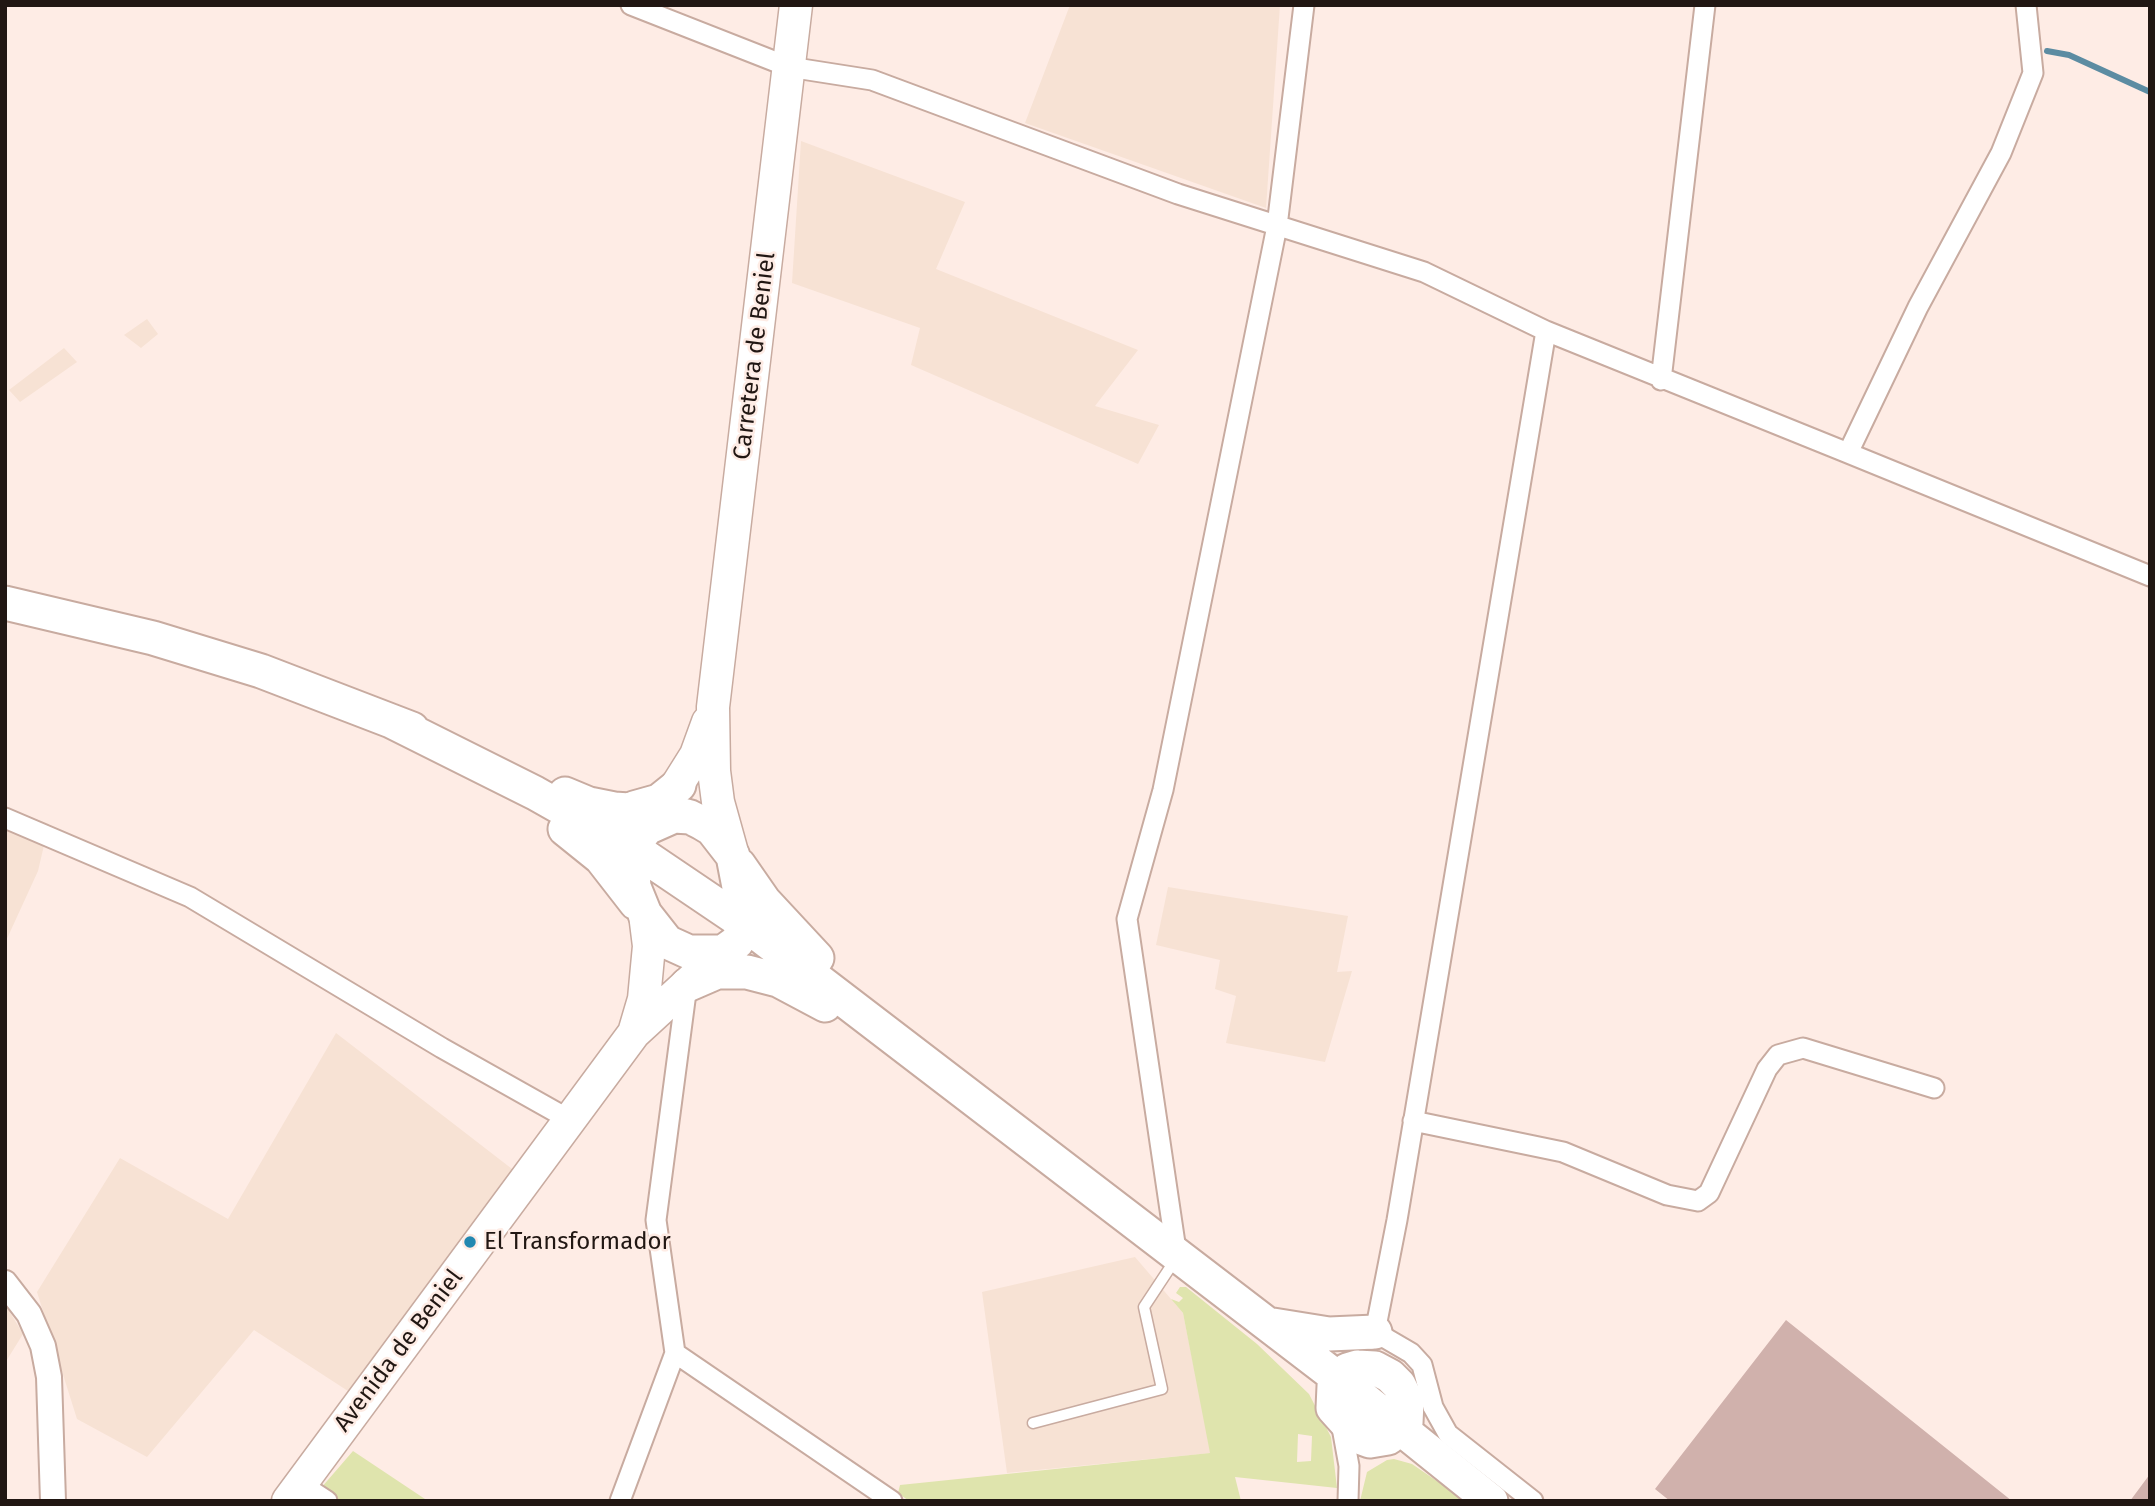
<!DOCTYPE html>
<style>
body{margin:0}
#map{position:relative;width:2155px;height:1506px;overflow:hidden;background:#feece5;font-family:"Fira Sans",sans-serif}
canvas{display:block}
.frame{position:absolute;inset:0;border:7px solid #211713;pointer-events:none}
</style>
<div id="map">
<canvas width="2155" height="1506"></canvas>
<div class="frame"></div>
</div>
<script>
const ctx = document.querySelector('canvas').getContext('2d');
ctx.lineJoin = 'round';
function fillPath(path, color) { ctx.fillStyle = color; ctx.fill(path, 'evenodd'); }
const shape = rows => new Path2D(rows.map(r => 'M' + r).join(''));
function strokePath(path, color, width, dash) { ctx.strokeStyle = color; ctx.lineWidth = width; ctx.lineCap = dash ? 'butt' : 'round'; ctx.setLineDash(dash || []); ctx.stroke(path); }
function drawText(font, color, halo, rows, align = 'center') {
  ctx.font = font + ' "Fira Sans",sans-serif'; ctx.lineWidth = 5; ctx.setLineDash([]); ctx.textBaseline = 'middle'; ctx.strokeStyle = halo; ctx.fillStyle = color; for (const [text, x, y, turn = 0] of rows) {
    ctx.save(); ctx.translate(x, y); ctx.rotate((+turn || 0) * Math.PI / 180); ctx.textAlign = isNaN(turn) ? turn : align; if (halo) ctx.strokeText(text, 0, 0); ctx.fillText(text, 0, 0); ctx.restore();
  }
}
fillPath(shape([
 [1070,5,1280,5,1266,208,1025,123],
 [801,141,965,202,936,269,1138,350,1095,406,1159,425,1138,464,911,365,920,328,792,283],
 [147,319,158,334,141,348,124,335],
 [64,348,77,362,20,402,9,390],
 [5,807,49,824,38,871,5,943],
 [1168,887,1348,916,1337,972,1352,971,1325,1062,1226,1043,1236,996,1215,989,1220,960,1156,945],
 [336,1033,516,1172,348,1391,254,1330,147,1457,77,1419,37,1292,120,1158,228,1219],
 [1135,1257,1183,1313,1211,1453,1007,1473,982,1292],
 [5,1304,23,1334,5,1363]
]), '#f7e2d4');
fillPath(shape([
 [1180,1287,1186,1287,1257,1344,1309,1394,1331,1437,1337,1488,1235,1477,1241,1501,909,1501,898,1493,900,1485,1210,1453,1183,1313,1171,1299,1179,1302,1183,1298,1176,1293],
 [1298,1434,1312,1436,1311,1461,1297,1462],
 [353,1451,428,1501,342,1501,321,1488],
 [1394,1459,1412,1464,1466,1501,1360,1501,1367,1472,1387,1460]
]), '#dfe4ad');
strokePath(shape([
 [2047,51,2069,55,2150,92]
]), '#5c8ca2', 6);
fillPath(shape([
 [1786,1320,2012,1501,1670,1501,1655,1489],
 [2150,1474,2150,1501,2130,1501]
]), '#d0b1ac');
const service = shape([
 [1033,1423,1162,1389,1144,1307,1175,1260]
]);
const minor = shape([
 [631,5,789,67,872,80,1178,194,1424,272,1546,331,1397,1220,1375,1332,1371,1339],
 [1546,331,1848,453,1918,307,2001,153,2033,73,2026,5],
 [1661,380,1705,5],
 [1848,453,2150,576],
 [5,818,190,897,442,1048,570,1120],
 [1413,1121,1563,1152,1667,1195,1698,1201,1709,1193,1767,1069,1778,1055,1803,1048,1934,1088],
 [1177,1257,1127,919,1163,790,1277,226,1304,5],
 [1375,1332,1411,1353,1422,1365,1433,1407,1448,1434,1533,1501],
 [675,1353,892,1501],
 [1341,1422,1349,1466,1348,1501],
 [301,1484,327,1501],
 [620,1501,675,1353,656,1220,687,985]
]);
const tertiary = shape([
 [5,1283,29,1314,43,1346,49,1377,53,1501]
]);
const primary = shape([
 [664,806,696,755,708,722],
 [733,856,718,802,714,771,713,707,796,5],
 [634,1033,644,999,649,946,645,914],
 [288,1501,634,1033,707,966]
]);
const trunk = shape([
 [5,603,153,638,261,671,412,729],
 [391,721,535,793,634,849,742,922,1339,1379,1491,1501],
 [565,794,589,804,614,809,675,813,690,817,702,823,712,829,733,856,743,908,741,934,737,942,723,952,689,952,667,942,645,914,634,887,632,860,639,838,647,828,674,816,690,817],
 [634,808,659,801,679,785],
 [565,829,601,858,636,903],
 [739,865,764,901,817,958],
 [687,985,717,972,747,972,778,980,825,1005],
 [1273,1325,1329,1334,1375,1332],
 [1357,1367,1375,1368,1390,1376,1399,1385,1407,1401,1406,1423,1388,1438,1370,1441,1359,1437,1333,1408,1334,1386,1347,1370,1357,1367]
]);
strokePath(service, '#c8aba0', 13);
strokePath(minor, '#c8aba0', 23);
strokePath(tertiary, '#c8aba0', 28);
strokePath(primary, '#c8aba0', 35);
strokePath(trunk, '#c8aba0', 37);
strokePath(service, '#fff', 10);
strokePath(minor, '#fff', 19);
strokePath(tertiary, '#fff', 24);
strokePath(primary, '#fff', 32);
strokePath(trunk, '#fff', 33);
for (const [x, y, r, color] of [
 [470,1242,7,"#2288b1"]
]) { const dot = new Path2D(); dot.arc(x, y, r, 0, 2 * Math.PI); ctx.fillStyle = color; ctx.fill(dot); strokePath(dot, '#feece5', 2.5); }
drawText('24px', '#211713', '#feece5', [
 ["Carretera de Beniel",755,356,-83],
 ["Avenida de Beniel",399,1351,-53]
]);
drawText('24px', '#211713', '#feece5', [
 ["El Transformador",484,1242]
], 'left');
</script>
